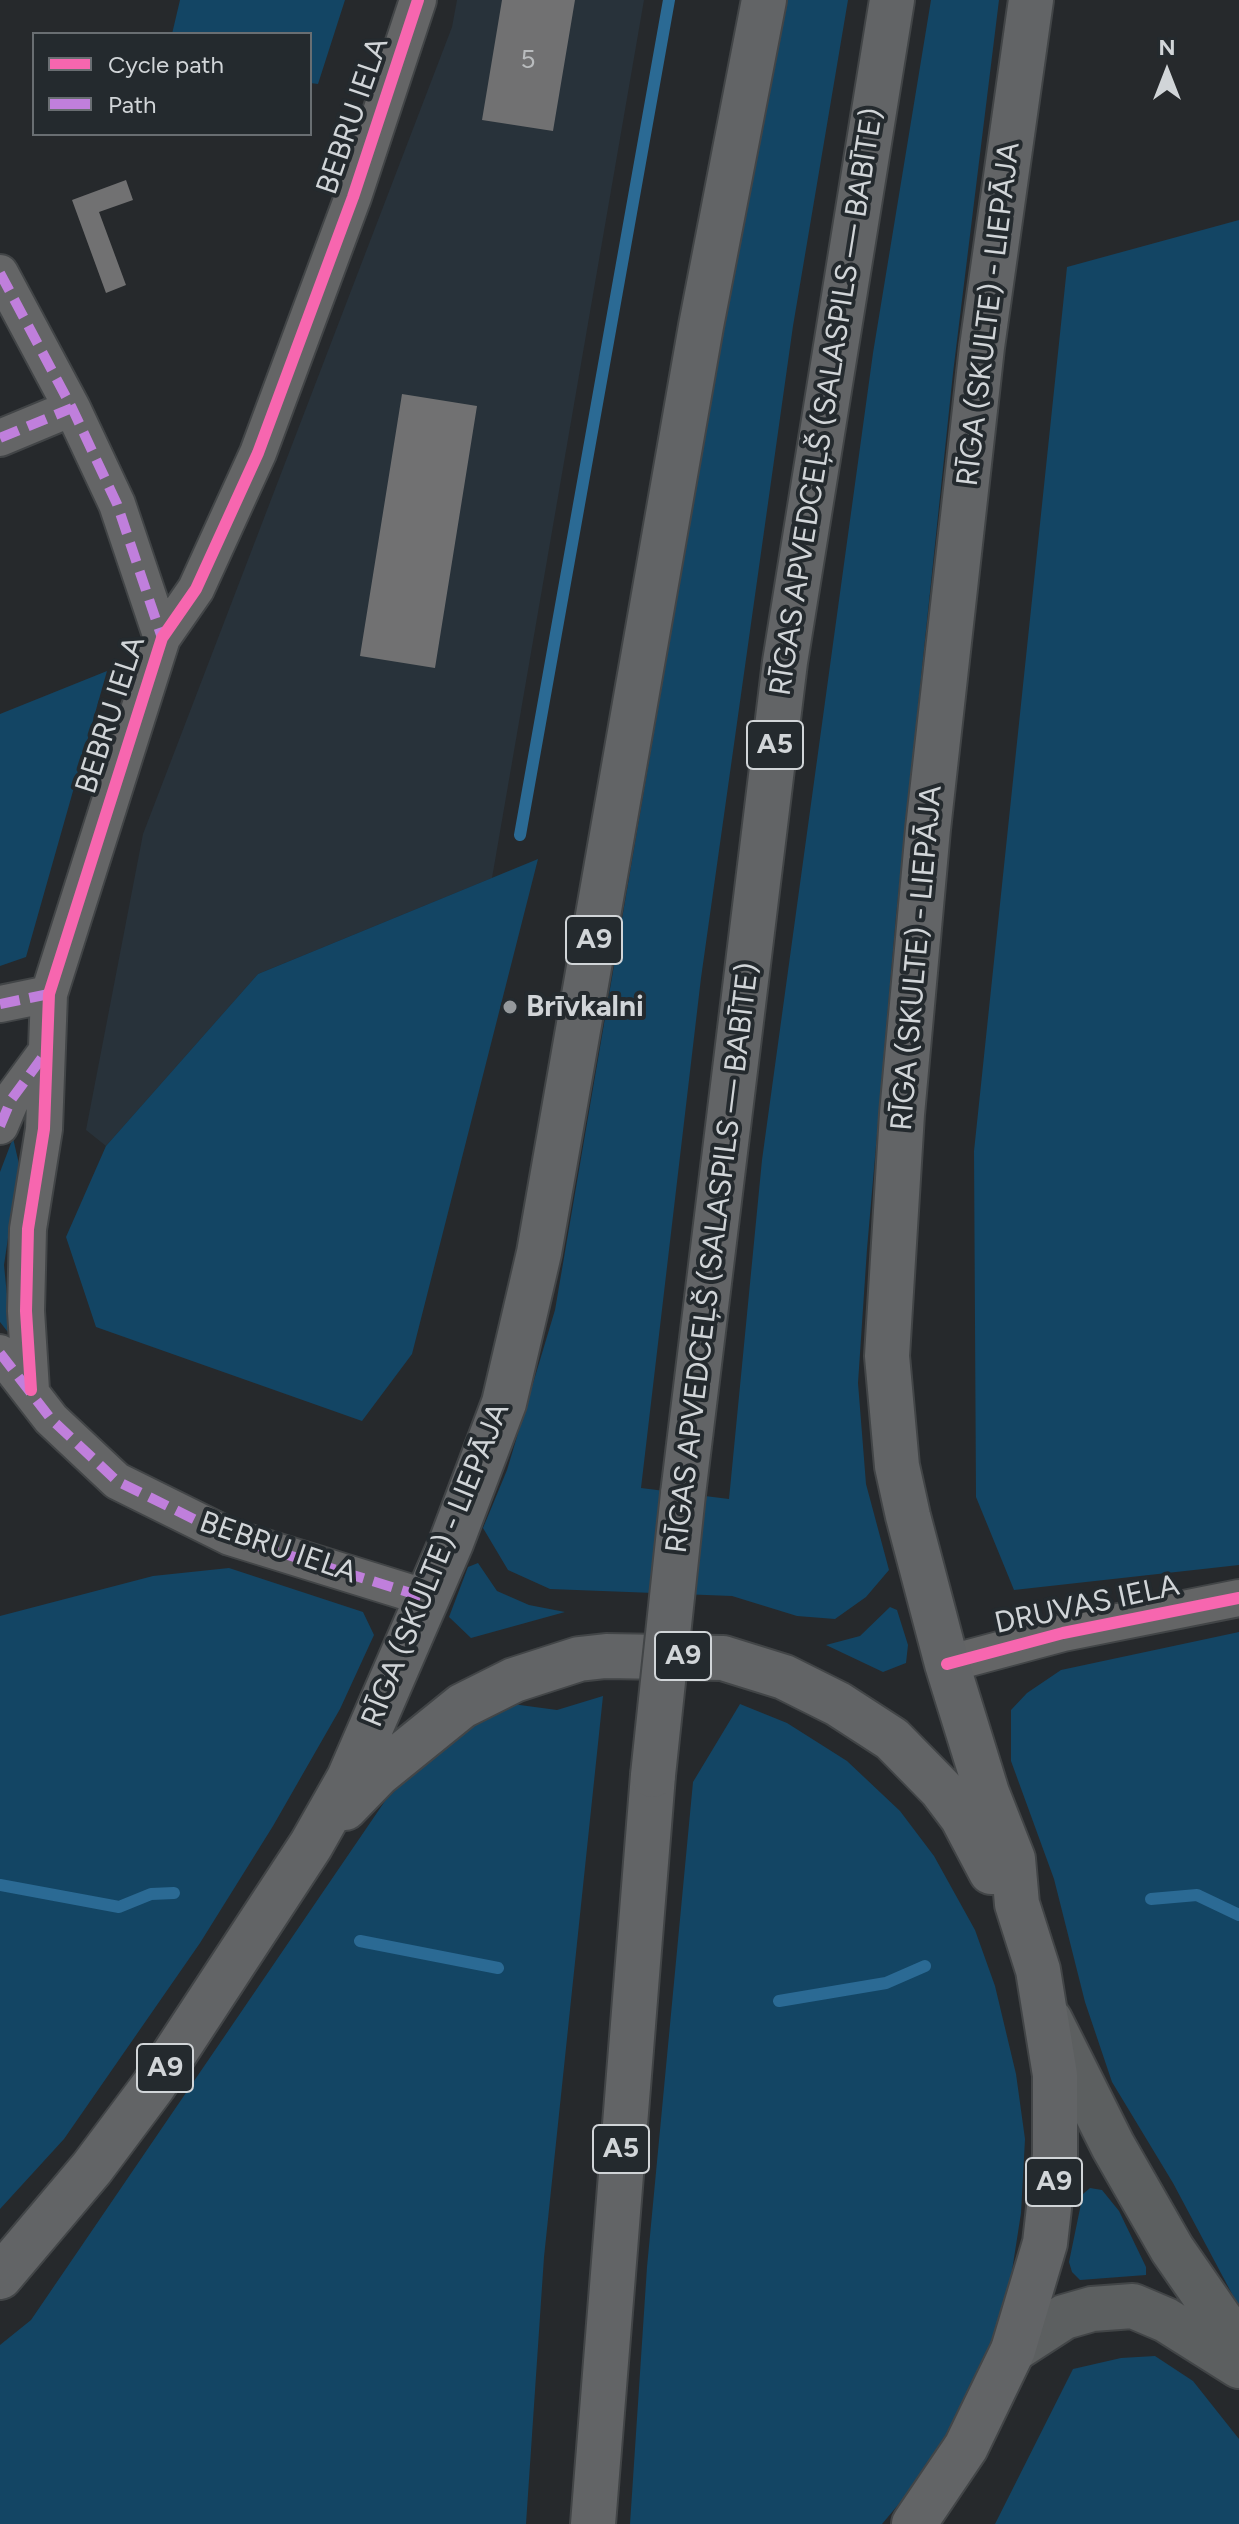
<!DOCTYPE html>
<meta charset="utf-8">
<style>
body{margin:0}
#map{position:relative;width:1239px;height:2524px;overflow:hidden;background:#26292c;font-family:Figtree,sans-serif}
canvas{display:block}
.legend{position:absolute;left:32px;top:32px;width:280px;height:104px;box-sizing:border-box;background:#242a2e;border:2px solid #696e72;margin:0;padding:10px 14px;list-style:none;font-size:24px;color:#d1d5d8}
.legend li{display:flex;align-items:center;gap:16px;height:40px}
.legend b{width:40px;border:2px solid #696e72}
.north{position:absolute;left:1127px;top:32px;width:80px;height:80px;-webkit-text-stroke:6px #242a2e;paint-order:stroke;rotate:0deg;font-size:22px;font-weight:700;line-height:32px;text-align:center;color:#d1d5d8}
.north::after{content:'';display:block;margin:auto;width:28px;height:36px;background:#d1d5d8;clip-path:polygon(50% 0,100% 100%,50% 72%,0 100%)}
</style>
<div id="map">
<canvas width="1239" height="2524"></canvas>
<ul class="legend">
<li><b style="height:10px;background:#f766af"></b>Cycle path</li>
<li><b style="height:10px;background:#c07fdc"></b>Path</li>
</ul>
<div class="north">N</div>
</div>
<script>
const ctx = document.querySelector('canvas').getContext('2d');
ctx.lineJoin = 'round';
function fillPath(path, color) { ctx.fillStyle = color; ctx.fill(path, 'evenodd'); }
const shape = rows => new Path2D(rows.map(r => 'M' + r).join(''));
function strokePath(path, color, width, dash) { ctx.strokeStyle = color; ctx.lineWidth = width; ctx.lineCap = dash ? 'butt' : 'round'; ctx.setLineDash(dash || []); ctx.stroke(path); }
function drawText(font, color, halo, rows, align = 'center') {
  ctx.font = font + ' Figtree,sans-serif'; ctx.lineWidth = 8; ctx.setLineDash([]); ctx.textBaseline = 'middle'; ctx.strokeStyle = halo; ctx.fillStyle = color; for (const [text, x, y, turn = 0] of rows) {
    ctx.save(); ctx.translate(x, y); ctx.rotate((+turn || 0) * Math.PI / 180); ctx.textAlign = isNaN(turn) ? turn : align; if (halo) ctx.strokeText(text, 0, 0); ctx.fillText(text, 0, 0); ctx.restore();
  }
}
fillPath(shape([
 [457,0,644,0,492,878,258,974,106,1146,86,1130,143,834,452,27]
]), '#28323a');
fillPath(shape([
 [180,0,345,0,318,84,310,83,310,34,172,34],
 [785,0,848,0,793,326,701,978,641,1488,729,1499,762,1160,873,353,931,0,999,0,953,373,896,916,867,1249,858,1383,866,1484,889,1570,866,1597,835,1619,797,1616,732,1596,550,1589,508,1570,483,1528,507,1470,555,1310,711,399],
 [1239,220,1239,1565,1014,1590,976,1497,974,1151,1067,267],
 [107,671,26,957,0,966,0,714],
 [538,859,412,1354,362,1421,96,1327,66,1237,106,1146,258,974],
 [13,1138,19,1164,4,1265,11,1336,0,1322,0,1172],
 [478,1563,497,1591,529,1605,565,1612,471,1638,449,1617,468,1567],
 [229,1568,363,1612,374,1635,340,1709,273,1826,200,1943,64,2139,0,2209,0,1616,153,1576],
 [890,1607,897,1610,908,1645,906,1663,883,1672,826,1645,860,1636],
 [1239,1632,1239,2307,1173,2183,1112,2082,1085,2002,1054,1879,1011,1761,1011,1710,1027,1693,1061,1670],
 [603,1696,544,2257,526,2524,0,2524,0,2345,31,2320,385,1801,443,1741,505,1703,557,1710],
 [740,1704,787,1723,847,1761,900,1811,934,1856,975,1930,995,1986,1016,2074,1025,2139,1021,2213,1009,2290,993,2350,959,2416,914,2486,882,2524,630,2524,647,2267,693,1782],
 [1090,2188,1102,2190,1119,2211,1146,2267,1146,2275,1080,2280,1072,2272,1069,2262,1083,2194],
 [1155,2356,1193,2381,1239,2439,1239,2524,995,2524,1073,2369,1121,2358]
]), '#134564');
strokePath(shape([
 [520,835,669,0],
 [0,1885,119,1907,151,1894,174,1893],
 [1151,1899,1197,1895,1239,1915],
 [360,1941,498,1968],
 [779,2001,886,1983,925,1966]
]), '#2b6a94', 12);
fillPath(shape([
 [502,0,575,0,553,131,482,120],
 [126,180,133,200,99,212,126,285,106,293,72,200],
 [402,394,477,406,435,668,360,656]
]), '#717172');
const minor = shape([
 [0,273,72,408,117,504,162,638],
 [0,438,72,408],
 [0,1004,49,994],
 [0,1126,11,1100,44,1055],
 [0,1353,51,1419,117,1481,230,1537,427,1598],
 [31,1390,26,1311,28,1229,44,1129,49,994,162,638,196,589,258,453,353,197,418,0],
 [947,1664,1063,1633,1239,1598]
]);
const secondary = shape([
 [1050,2020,1113,2146,1172,2249,1230,2333,1239,2355],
 [1013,2350,1064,2317,1092,2309,1133,2306,1166,2320,1239,2366]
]);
const trunk = shape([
 [683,1494,785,662,892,0],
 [345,1808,378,1774,462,1706,514,1680,579,1659,606,1656,723,1658,784,1677,838,1704,892,1739,941,1789,962,1817,991,1872],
 [0,2277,92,2168,154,2085,311,1845,349,1778,451,1543,504,1403,539,1253,701,326,764,0],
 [593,2524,653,1775],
 [914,2524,966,2447,1013,2350,1045,2243,1055,2155,1055,2075,1038,1970,1017,1904,1013,1859,987,1793,947,1664,908,1516,897,1466,887,1356,902,1114,928,829,982,347,1031,0]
]);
strokePath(minor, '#424547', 40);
strokePath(secondary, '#424547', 48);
strokePath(trunk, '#424547', 48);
strokePath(minor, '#646566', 36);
strokePath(secondary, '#5c5f60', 44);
strokePath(trunk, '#626466', 44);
const trunkBridge = shape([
 [653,1775,683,1494]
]);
strokePath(trunkBridge, '#424547', 48, []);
strokePath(trunkBridge, '#626466', 44);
strokePath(shape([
 [0,273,72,408,117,504,162,638],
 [0,438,72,408],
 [0,1004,49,994],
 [0,1126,11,1100,44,1055],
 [0,1353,51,1419,117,1481,230,1537,427,1598]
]), '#c07fdc', 10, [20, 10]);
strokePath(shape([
 [31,1390,26,1311,28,1229,44,1129,49,994,162,638,196,589,258,453,353,197,418,0],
 [947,1664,1063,1633,1239,1598]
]), '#f766af', 12);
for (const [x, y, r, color] of [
 [510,1007,8,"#95999c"]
]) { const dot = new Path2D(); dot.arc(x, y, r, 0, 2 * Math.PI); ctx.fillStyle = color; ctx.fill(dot); strokePath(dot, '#242a2e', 3); }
drawText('26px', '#b9bcbe', null, [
 ["5",528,60]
]);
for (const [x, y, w] of [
 [775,745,56],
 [594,940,56],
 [683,1656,56],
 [165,2068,56],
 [621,2149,56],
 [1054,2182,56]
]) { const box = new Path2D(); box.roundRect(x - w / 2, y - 24, w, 48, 6); ctx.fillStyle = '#242a2e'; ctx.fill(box); strokePath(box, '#d1d5d8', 2); }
drawText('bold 28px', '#d1d5d8', null, [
 ["A5",775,745],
 ["A9",594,940],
 ["A9",683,1656],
 ["A9",165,2068],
 ["A5",621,2149],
 ["A9",1054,2182]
]);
drawText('30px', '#d1d5d8', '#242a2e', [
 ["BEBRU IELA",353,116,-71],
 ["RĪGA (SKULTE) - LIEPĀJA",989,314,-83],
 ["RĪGAS APVEDCEĻŠ (SALASPILS — BABĪTE)",827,402,-81],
 ["BEBRU IELA",111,715,-72],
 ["RĪGA (SKULTE) - LIEPĀJA",917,958,-85],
 ["RĪGAS APVEDCEĻŠ (SALASPILS — BABĪTE)",713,1258,-83],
 ["BEBRU IELA",278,1548,19],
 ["RĪGA (SKULTE) - LIEPĀJA",436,1565,-68],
 ["DRUVAS IELA",1087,1605,-12]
]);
drawText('bold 30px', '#d1d5d8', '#242a2e', [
 ["Brīvkalni",526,1007]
], 'left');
</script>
